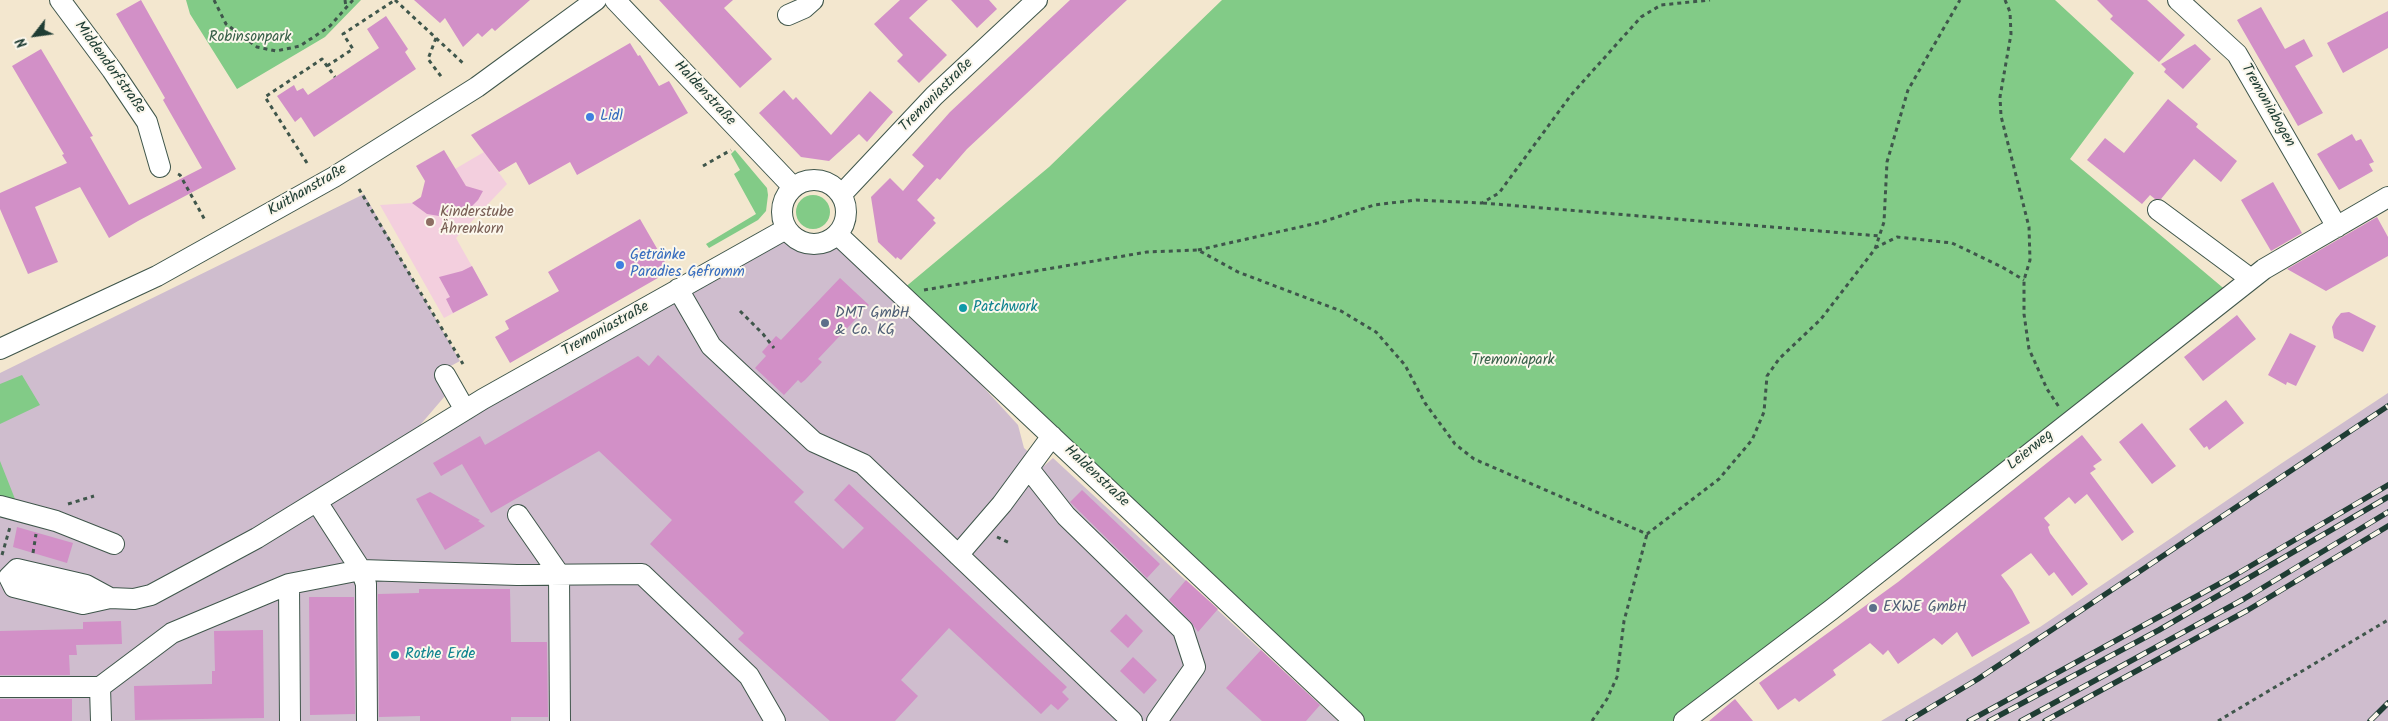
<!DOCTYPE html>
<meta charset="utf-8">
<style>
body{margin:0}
#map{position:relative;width:2388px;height:721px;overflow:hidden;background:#f3e7cf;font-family:Kalam,sans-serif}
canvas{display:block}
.north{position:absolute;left:10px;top:10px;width:50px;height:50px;-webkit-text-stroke:4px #fbf7ec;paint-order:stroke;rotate:240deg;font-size:14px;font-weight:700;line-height:20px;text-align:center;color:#1f3d34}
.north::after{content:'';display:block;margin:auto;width:18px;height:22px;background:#1f3d34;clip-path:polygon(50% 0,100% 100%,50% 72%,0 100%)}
</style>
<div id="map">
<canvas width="2388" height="721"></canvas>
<div class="north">N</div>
</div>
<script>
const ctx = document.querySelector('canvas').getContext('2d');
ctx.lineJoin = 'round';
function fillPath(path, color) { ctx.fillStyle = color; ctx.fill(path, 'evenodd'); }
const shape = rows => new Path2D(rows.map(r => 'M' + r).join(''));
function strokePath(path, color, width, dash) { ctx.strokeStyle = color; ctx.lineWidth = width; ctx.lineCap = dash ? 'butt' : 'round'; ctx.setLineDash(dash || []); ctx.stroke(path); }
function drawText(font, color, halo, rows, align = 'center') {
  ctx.font = font + ' Kalam,sans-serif'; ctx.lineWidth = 4; ctx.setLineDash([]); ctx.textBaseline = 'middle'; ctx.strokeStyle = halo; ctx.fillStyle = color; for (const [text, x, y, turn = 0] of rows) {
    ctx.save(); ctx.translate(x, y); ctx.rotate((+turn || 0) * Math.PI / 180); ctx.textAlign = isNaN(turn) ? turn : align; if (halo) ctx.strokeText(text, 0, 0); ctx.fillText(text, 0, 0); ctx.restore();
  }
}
fillPath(shape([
 [484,152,507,184,456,238,488,295,444,318,380,205,412,203,423,196,466,186,455,169]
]), '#f3cfde');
fillPath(shape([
 [364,194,460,361,434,375,445,396,421,424,428,434,786,234,798,246,810,249,828,247,838,242,912,309,1018,425,1024,448,1044,466,1053,458,1338,721,0,721,0,373],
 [2388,393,2388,721,1881,721,2040,627,2282,463]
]), '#cfbdce');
fillPath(shape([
 [186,0,361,0,325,37,237,89,190,14],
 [1222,0,2055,0,2134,73,2070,159,2228,292,1680,721,1361,721,903,289,1049,167],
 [735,150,767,188,768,195,766,211,758,220,709,248,706,244,756,214,734,174,740,170,731,154],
 '796 212a17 17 0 1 1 34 0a17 17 0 1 1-34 0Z',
 [22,375,40,405,0,424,0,384],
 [0,461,15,499,0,496]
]), '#82cb87');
fillPath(shape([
 [141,0,236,169,138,221,109,238,80,187,35,207,58,262,28,274,0,209,0,193,67,163,62,155,64,154,12,66,41,49,93,136,90,137,129,205,202,168,163,100,165,98,116,14],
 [414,0,530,0,495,31,492,28,482,37,478,33,463,47,445,18,440,23],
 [659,0,733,0,724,8,772,59,740,88],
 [900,0,928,0,909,18,947,55,919,83,897,61,903,55,874,24],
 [951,0,989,0,997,9,977,28],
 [1070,0,1127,0,967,149,940,180,937,178,917,200,935,218,933,220,936,223,901,260,897,257,896,259,878,242,871,197,890,178,903,191,924,166,912,155,950,112],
 [2097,0,2147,0,2185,35,2159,62,2110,19,2113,16],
 [2261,7,2285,49,2304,39,2313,56,2295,66,2323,113,2298,126,2237,20],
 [2388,11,2388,48,2343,73,2327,43],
 [386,16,408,49,405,52,416,69,314,137,301,117,295,122,277,96,294,85,297,91,303,88,308,95,379,48,367,29],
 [630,43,638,56,640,55,659,86,669,81,688,113,577,175,570,162,529,185,516,162,499,172,471,135],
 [2195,44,2211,59,2183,89,2164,72,2166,69,2161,64],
 [784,90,793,100,796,97,831,135,870,91,893,112,867,142,859,134,829,161,801,157,759,113],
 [2168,99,2198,124,2196,127,2237,161,2221,182,2194,159,2161,199,2155,199,2150,195,2142,204,2087,160,2105,138,2124,153],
 [2352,134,2356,141,2361,139,2374,162,2369,164,2373,171,2339,190,2317,154],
 [444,150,466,186,483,191,478,200,468,210,445,217,427,214,412,203,421,197,425,181,416,166],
 [2273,182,2302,233,2271,251,2241,200],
 [2377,217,2388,237,2388,256,2326,291,2287,269],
 [640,219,670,271,510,363,495,337,509,329,505,321,559,291,548,272],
 [472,266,488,295,453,313,446,299,450,297,439,277,462,271],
 [840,278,869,305,818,359,822,362,805,380,801,383,798,380,784,395,755,368,766,356,762,352,776,336,781,340],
 [2349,312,2376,326,2363,352,2334,338,2332,327,2336,319,2341,313],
 [2237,315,2256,339,2203,381,2184,357],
 [2290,333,2316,346,2296,386,2287,382,2286,385,2268,375],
 [658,355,804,492,794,502,843,549,864,528,834,500,849,484,1067,687,1062,692,1069,699,1058,710,1051,704,1041,714,949,628,901,680,918,696,895,721,830,721,738,639,744,633,650,544,672,520,599,451,491,513,462,464,441,476,433,463,480,436,485,445,638,356,649,366],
 [2226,400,2244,423,2209,450,2207,446,2204,448,2189,429],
 [2142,423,2176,466,2152,484,2119,442],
 [2082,435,2102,460,2093,466,2096,469,2090,473,2134,532,2122,541,2087,494,2075,504,2069,497,2044,518,2050,525,2048,527,2050,533,2088,584,2072,596,2054,572,2049,576,2031,553,2001,575,2012,590,2030,623,1972,657,1957,632,1942,645,1934,638,1898,664,1888,650,1883,655,1870,643,1833,670,1836,675,1799,702,1795,698,1778,710,1759,683,1898,582],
 [1082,490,1160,564,1147,578,1070,502],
 [430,492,480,520,478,521,485,526,445,550,416,499],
 [17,527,73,543,67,563,13,547],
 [1186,580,1218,609,1198,632,1191,622,1169,600],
 [419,589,510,589,511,642,547,642,548,717,511,717,511,721,420,721,420,716,379,717,378,594,419,593],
 [309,597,354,597,355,714,310,715],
 [1126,614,1143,631,1128,648,1110,631],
 [121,621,122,644,76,645,77,655,69,655,70,675,0,675,0,631,83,629,83,622],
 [263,630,264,718,135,720,134,686,212,684,212,671,215,671,214,631],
 [1261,650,1320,705,1306,721,1262,721,1226,688],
 [1133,657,1157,680,1144,694,1120,671],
 [0,699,72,699,72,721,0,721],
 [1735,699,1753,721,1709,721]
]), '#d290c7');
const minor = shape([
 [60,0,112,70,147,122,160,167],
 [615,0,793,187],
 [2178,0,2237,54,2337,227],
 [788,15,804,8,813,0],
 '782 212a32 32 0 1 1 64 0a32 32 0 1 1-64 0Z',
 [841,195,934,96,1037,0],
 [2158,210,2251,279],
 [837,234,1354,721],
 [678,289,711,346,814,442,863,464,1132,721],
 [0,349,157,276,334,177,477,87,596,0],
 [445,375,465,410],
 [1029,469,1066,516,1183,630,1195,667,1157,721],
 [317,502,361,570,366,584,367,721],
 [0,506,56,521,114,544],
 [518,515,559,574,560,721],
 [958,555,1002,504,1052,436],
 [9,577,14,587,83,604,110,598,134,599,151,595,257,538,483,399,786,229],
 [9,577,17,569,86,585,110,598],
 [289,584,290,721],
 [0,687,100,687,172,633,289,584,361,570,517,575,642,574,749,676,775,721],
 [100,687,101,721],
 [1684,721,1831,610,2264,269,2388,197]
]);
strokePath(minor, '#3f564b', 22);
strokePath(shape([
 [214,0,226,24,257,47,276,51,300,46,330,26,353,0],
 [345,0,346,7],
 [395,0,465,65],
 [2005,0,2010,12,2011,34,2000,97,2001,116,2029,227,2030,260,2024,280,2024,314,2029,349,2047,389,2059,407],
 [436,38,428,59,443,79],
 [327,66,353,49,343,34,395,0],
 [307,163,265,97,322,59,335,77],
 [703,166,731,150],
 [178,174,180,175,206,222],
 [359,189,463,364],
 [1483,203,1880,236],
 [1875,248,1897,237,1952,243,2002,267,2024,280],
 [1198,250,1322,222,1374,205,1416,200,1482,203,1499,193,1571,95,1641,17,1661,5,1710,0],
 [924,290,1147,252,1198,250,1238,272,1341,311,1376,332,1405,365,1425,403,1455,444,1474,459,1647,534,1719,479,1752,440,1764,412,1767,376,1772,369,1779,359,1821,319,1875,249,1884,222,1887,162,1908,90,1960,0],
 [740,311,763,334,774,348],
 [68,504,94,496],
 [997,537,1010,543],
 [33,553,36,534],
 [2,555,10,527],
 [1592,721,1607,699,1617,677,1624,621,1647,534],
 [2218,721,2388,620]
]), '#3f564b', 3, [4, 4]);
strokePath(minor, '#fff', 20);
const rail = shape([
 [1908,721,1978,679,2388,406],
 [1969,721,2230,578,2388,485],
 [1989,721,2159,630,2388,497],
 [2021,721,2244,599,2388,512],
 [2045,721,2248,610,2388,526],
 [2370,721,2388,703]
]);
strokePath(rail, '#1f3d34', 5.5);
strokePath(rail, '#fbf7ec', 4, [11]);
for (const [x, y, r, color] of [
 [590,117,5,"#3f7fe0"],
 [430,222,5,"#8d6e63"],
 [620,265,5,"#3f7fe0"],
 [963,308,5,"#0f9aa8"],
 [825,323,5,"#5c6f8a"],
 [1873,608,5,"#5c6f8a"],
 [395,655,5,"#0f9aa8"]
]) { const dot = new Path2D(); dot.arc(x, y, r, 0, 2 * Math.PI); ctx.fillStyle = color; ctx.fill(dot); strokePath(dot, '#fbf7ec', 2); }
drawText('15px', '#386049', '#fbf7ec', [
 ["Robinsonpark",250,38],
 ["Tremoniapark",1513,361]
]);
drawText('15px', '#1f3d34', '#fbf7ec', [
 ["Middendorfstraße",109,68,54],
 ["Haldenstraße",704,94,47],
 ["Tremoniastraße",937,96,-45],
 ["Tremoniabogen",2267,106,60],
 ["Kuithanstraße",308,191,-30],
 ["Tremoniastraße",606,330,-29],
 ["Leierweg",2031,451,-39],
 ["Haldenstraße",1096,477,43]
]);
drawText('15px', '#366cbe', '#fbf7ec', [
 ["Lidl",600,117],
 ["Getränke",630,256],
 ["Paradies Gefromm",630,273]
], 'left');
drawText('15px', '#785e54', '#fbf7ec', [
 ["Kinderstube",440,213],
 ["Ährenkorn",440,230]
], 'left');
drawText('15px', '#0d838f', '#fbf7ec', [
 ["Patchwork",973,308],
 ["Rothe Erde",405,655]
], 'left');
drawText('15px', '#4e5e75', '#fbf7ec', [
 ["DMT GmbH",835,314],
 ["& Co. KG",835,331],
 ["EXWE GmbH",1883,608]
], 'left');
</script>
